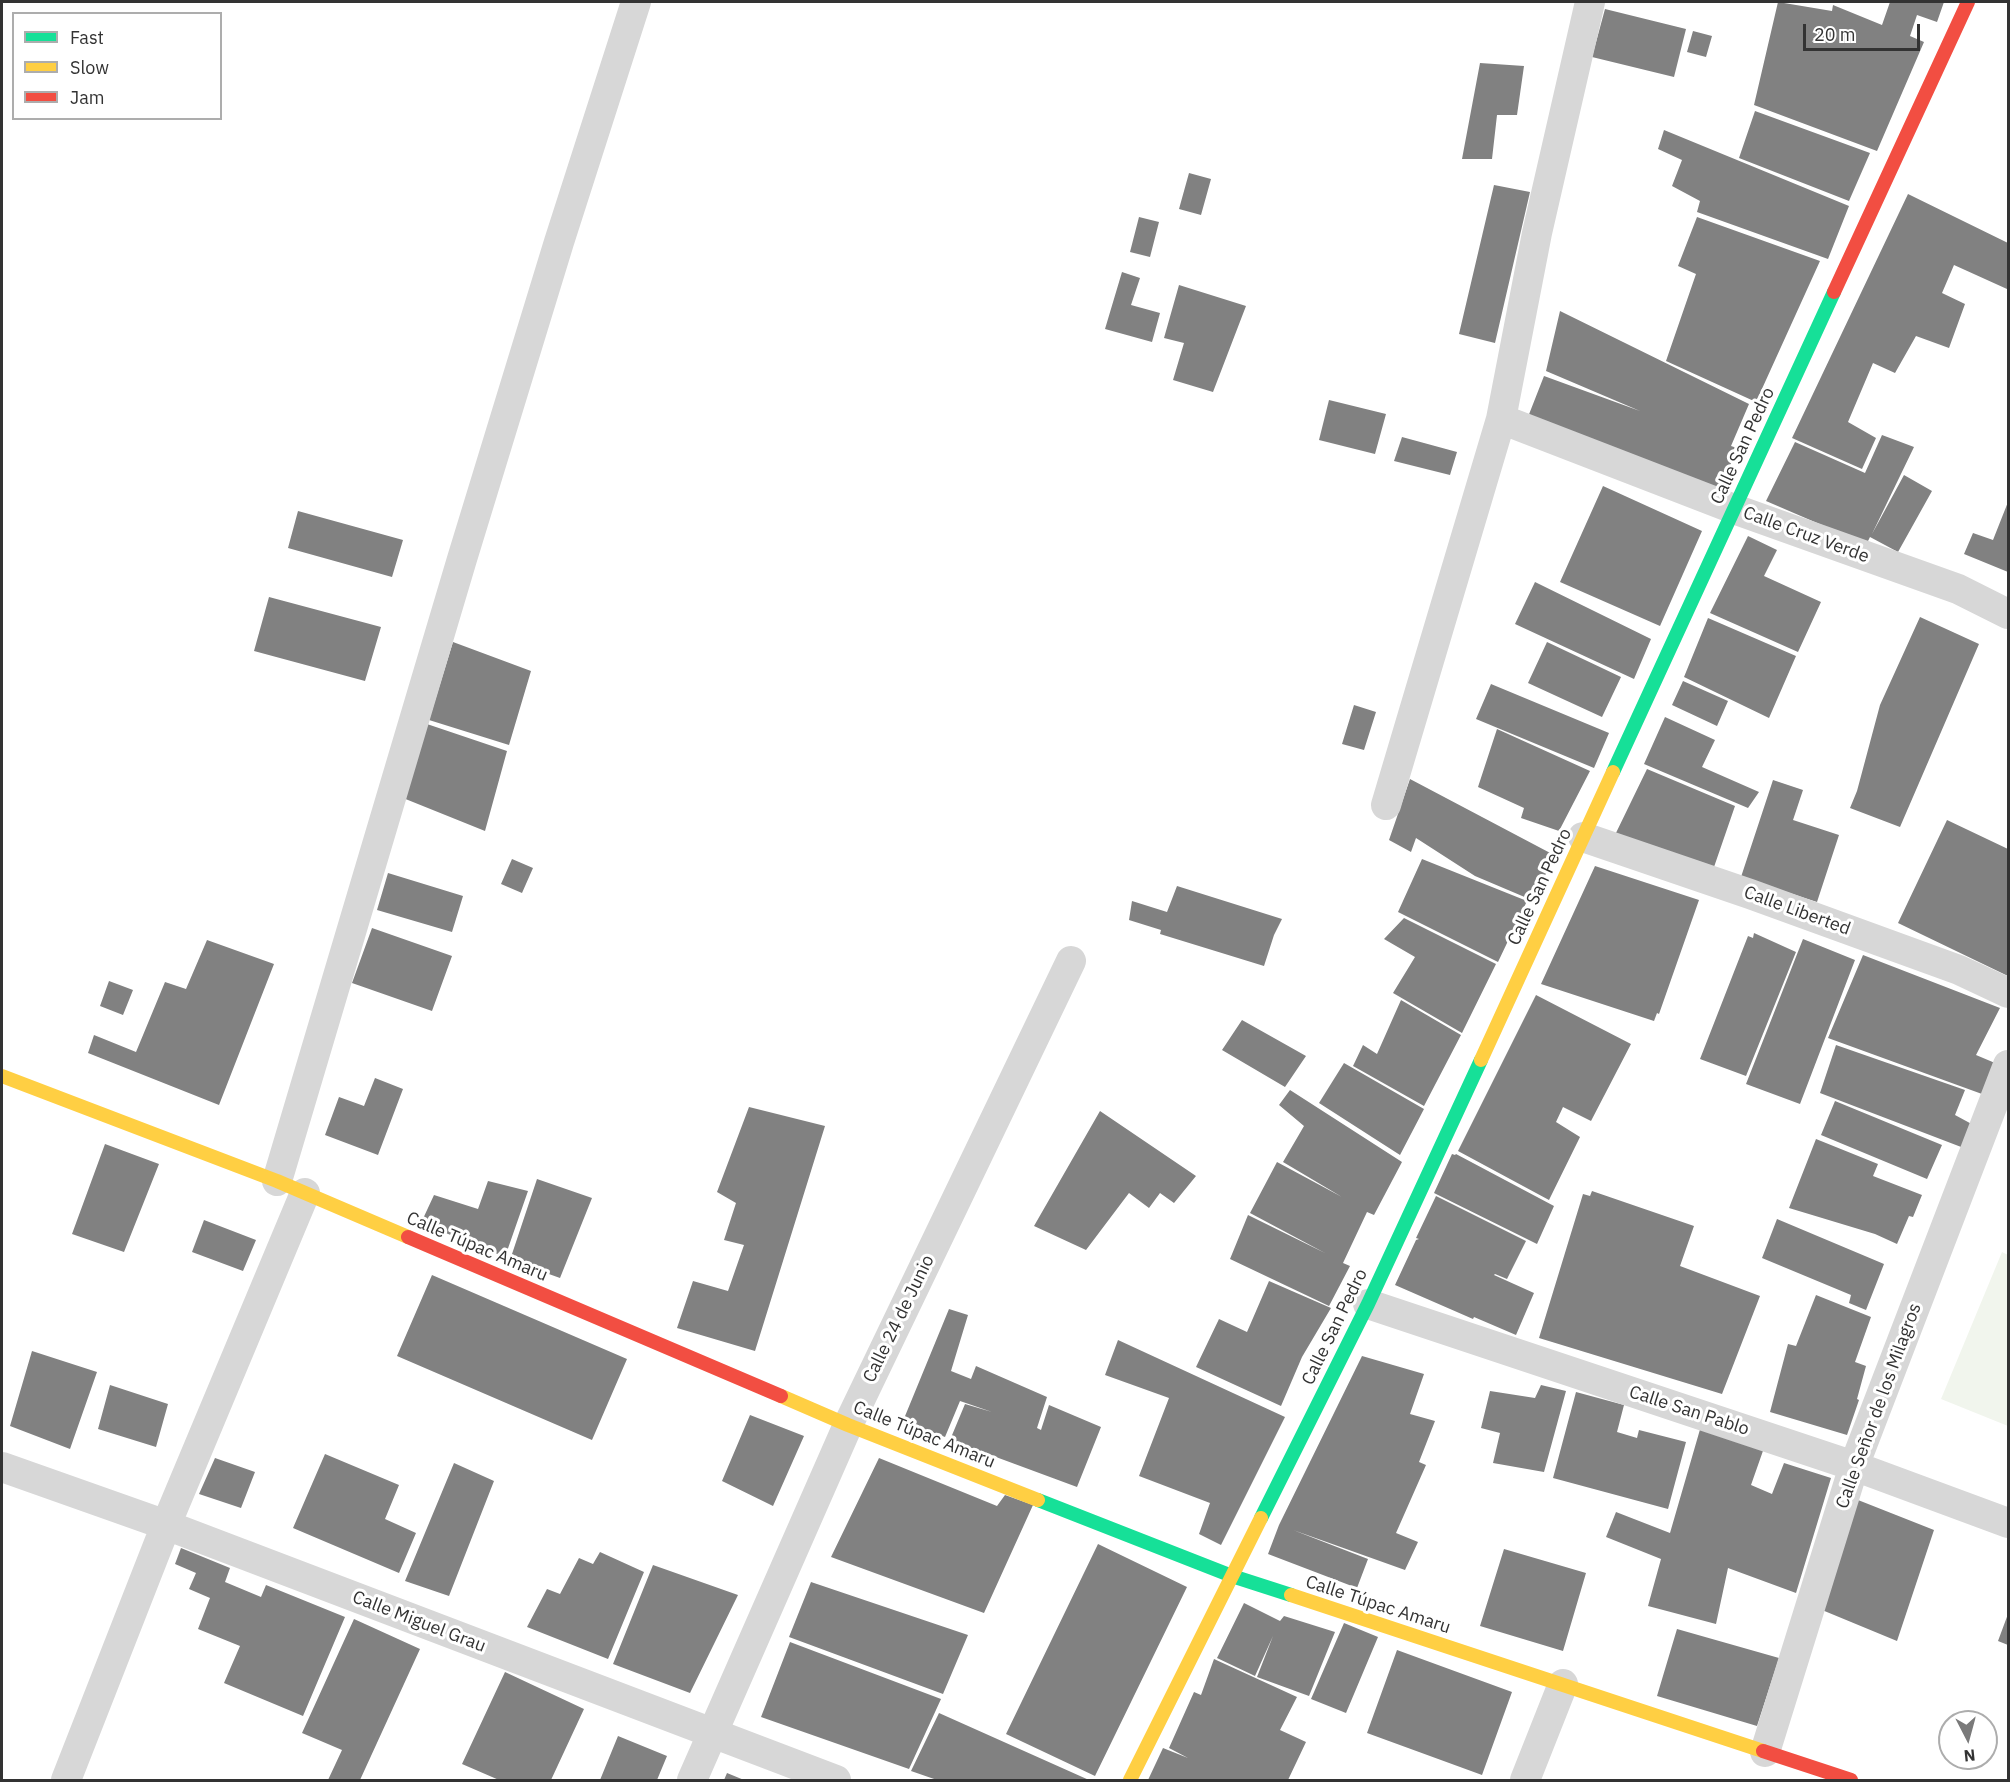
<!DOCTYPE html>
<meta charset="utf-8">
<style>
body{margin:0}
#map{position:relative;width:2010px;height:1782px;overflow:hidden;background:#fff;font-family:"IBM Plex Sans",sans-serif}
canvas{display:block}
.frame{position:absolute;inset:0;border:3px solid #333;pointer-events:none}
.legend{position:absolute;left:12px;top:12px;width:210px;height:108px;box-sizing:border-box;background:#fff;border:2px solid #adadad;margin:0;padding:8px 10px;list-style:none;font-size:18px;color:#333}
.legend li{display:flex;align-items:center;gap:12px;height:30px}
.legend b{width:30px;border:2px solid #adadad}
.north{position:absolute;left:1938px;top:1710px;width:60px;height:60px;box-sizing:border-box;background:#fff;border:2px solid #adadad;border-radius:50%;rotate:174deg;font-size:16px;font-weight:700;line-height:24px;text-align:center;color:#333}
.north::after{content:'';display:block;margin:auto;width:21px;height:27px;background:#7a7a7a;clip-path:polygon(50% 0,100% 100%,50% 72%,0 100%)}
.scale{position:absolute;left:1803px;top:24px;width:117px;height:27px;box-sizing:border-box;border:3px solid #333;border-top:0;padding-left:8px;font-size:18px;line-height:21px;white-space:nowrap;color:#333;-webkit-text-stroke:4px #fff;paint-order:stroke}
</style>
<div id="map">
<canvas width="2010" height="1782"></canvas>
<div class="frame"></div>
<ul class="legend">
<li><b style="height:8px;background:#16e098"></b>Fast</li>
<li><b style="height:8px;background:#ffcf43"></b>Slow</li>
<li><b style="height:8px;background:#f24e42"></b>Jam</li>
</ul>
<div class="north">N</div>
<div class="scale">20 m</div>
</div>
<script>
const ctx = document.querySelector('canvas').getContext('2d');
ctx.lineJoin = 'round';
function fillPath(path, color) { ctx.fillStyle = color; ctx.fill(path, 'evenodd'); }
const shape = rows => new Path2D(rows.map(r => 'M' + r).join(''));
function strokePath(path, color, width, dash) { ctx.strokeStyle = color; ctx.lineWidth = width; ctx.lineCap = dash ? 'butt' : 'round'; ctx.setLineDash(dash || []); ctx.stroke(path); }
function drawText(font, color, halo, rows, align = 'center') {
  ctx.font = font + ' "IBM Plex Sans",sans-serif'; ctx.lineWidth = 6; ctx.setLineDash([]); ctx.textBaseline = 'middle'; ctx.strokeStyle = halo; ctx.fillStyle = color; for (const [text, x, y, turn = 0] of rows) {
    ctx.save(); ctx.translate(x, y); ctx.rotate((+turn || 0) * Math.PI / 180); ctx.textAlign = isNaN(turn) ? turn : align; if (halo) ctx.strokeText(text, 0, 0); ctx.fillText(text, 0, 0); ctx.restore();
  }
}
fillPath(shape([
 [2002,1252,2008,1255,2008,1426,1941,1399]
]), '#f1f5ed');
fillPath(shape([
 [1778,2,1832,11,1833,5,1882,25,1890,2,1944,2,1937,22,1917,15,1910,36,1924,42,1877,151,1754,105],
 [1605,9,1686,29,1674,77,1592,57],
 [1693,31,1712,36,1706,57,1687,52],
 [1480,63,1524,66,1517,115,1497,115,1492,159,1462,159],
 [1755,111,1870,153,1849,201,1739,158],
 [1664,130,1849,206,1828,259,1697,212,1700,201,1672,186,1682,160,1658,149],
 [1189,173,1211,179,1201,215,1179,209],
 [1494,185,1530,192,1495,343,1459,334],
 [1908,194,2008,243,2008,287,2007,289,1954,265,1942,293,1965,304,1949,348,1916,336,1895,373,1873,363,1848,422,1876,438,1862,469,1792,438],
 [1139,217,1159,222,1150,257,1130,252],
 [1697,217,1820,261,1756,402,1666,361,1696,274,1678,266],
 [1122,272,1140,278,1131,305,1160,313,1152,342,1105,329],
 [1179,285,1246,306,1213,392,1173,380,1184,343,1164,338],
 [1560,311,1749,404,1731,446,1737,448,1719,494,1526,422,1544,376,1640,411,1546,371],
 [1329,400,1386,414,1375,454,1319,440],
 [1882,435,1914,447,1872,534,1904,475,1932,491,1898,552,1870,537,1864,549,1838,532,1766,501,1795,442,1865,473],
 [1402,437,1457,452,1450,475,1394,461],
 [1603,486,1702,531,1660,626,1560,582],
 [2008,502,2008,572,1964,554,1973,533,1993,540],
 [298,511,403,540,392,577,288,548],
 [1748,536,1777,550,1764,576,1821,602,1798,652,1710,613],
 [1535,582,1651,639,1634,679,1515,624],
 [269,597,381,627,365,681,254,651],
 [1920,617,1979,644,1900,827,1850,808,1857,791,1880,705],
 [1708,618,1796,656,1769,718,1684,677],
 [453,642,531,671,509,745,429,720],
 [1547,642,1621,677,1602,717,1528,683],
 [1683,681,1728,701,1717,726,1672,705],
 [1491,684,1609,733,1594,768,1476,719],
 [1354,705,1376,712,1364,750,1342,744],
 [1665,717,1715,740,1702,767,1759,792,1748,808,1644,764],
 [424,723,507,751,485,831,403,798],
 [1497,729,1590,771,1559,831,1521,818,1524,808,1478,787],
 [1647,769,1735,806,1714,867,1614,837],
 [1410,779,1554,855,1534,901,1475,876,1416,838,1411,852,1389,840],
 [1773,780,1803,790,1793,820,1839,835,1817,902,1741,877],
 [1947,820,2008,849,2008,976,1898,923],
 [512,859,533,868,522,893,501,884],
 [1422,859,1527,901,1498,962,1398,912],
 [1595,866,1699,900,1659,1014,1657,1013,1654,1021,1541,984],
 [388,873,463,896,452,932,377,910],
 [1177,886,1282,919,1274,935,1264,966,1160,934,1161,930,1129,920,1132,901,1167,912],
 [1404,918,1496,964,1462,1033,1393,993,1415,957,1384,939],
 [372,928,452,956,432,1011,352,983],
 [1754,933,1796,952,1746,1076,1700,1059,1748,936,1753,938],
 [1803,939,1855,960,1800,1104,1746,1084],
 [207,940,274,964,219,1105,88,1053,94,1035,136,1052,165,982,186,989],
 [1863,955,2000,1008,1976,1055,1995,1063,1982,1094,1828,1038],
 [109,981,133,990,123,1015,100,1006],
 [1536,995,1631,1044,1591,1121,1563,1107,1556,1122,1580,1137,1549,1200,1458,1151],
 [1401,1000,1461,1035,1424,1106,1353,1066,1363,1045,1377,1054],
 [1242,1020,1306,1056,1285,1087,1222,1050],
 [1836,1045,1965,1090,1955,1115,1979,1128,1969,1150,1820,1093],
 [1344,1063,1424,1109,1400,1155,1319,1103],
 [375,1078,403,1089,378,1155,325,1135,339,1097,364,1106],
 [1290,1090,1402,1162,1374,1215,1367,1212,1343,1263,1350,1266,1329,1306,1230,1259,1248,1215,1325,1253,1250,1213,1277,1162,1342,1197,1283,1162,1304,1126,1279,1105],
 [1835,1101,1942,1145,1927,1179,1821,1135],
 [749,1107,825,1126,755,1351,677,1328,693,1281,728,1291,744,1245,724,1240,736,1203,717,1192],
 [1100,1111,1196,1176,1174,1203,1160,1193,1149,1208,1129,1193,1086,1250,1034,1226],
 [1816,1139,1878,1164,1873,1176,1922,1195,1913,1217,1909,1216,1897,1244,1875,1234,1789,1208],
 [105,1144,159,1164,124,1252,72,1234],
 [1452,1154,1455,1155,1456,1154,1554,1206,1537,1244,1434,1193],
 [537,1179,592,1198,560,1278,510,1260],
 [488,1181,528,1191,505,1257,421,1223,434,1195,478,1209],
 [1592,1191,1694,1226,1680,1266,1760,1296,1722,1394,1539,1338,1583,1194,1590,1196],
 [1436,1196,1526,1241,1507,1279,1495,1274,1494,1275,1534,1293,1516,1335,1474,1317,1473,1319,1395,1285,1416,1240,1419,1239,1416,1238],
 [1777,1219,1884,1264,1866,1310,1849,1303,1851,1295,1762,1258],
 [204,1220,256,1240,243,1271,192,1252],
 [432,1275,627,1359,592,1440,397,1356],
 [1269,1281,1331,1308,1302,1357,1281,1406,1196,1367,1219,1319,1247,1332],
 [1816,1295,1871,1317,1855,1362,1866,1366,1857,1399,1859,1400,1847,1435,1770,1412,1788,1344,1796,1346],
 [949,1309,968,1315,951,1371,971,1379,976,1366,1047,1397,1037,1428,1041,1430,1049,1405,1101,1427,1077,1487,950,1440,965,1404,992,1412,960,1401,945,1437,903,1421],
 [1118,1340,1285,1417,1221,1545,1199,1534,1210,1503,1139,1476,1169,1398,1105,1375],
 [32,1351,97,1372,70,1449,10,1426],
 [1362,1356,1424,1374,1410,1414,1435,1421,1419,1462,1426,1465,1396,1533,1418,1542,1405,1570,1293,1530,1368,1559,1357,1588,1268,1554,1279,1525],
 [110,1385,168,1404,156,1447,98,1429],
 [1541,1385,1566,1391,1544,1472,1493,1463,1500,1433,1481,1428,1490,1391,1535,1398],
 [1576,1392,1624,1405,1617,1432,1637,1438,1639,1430,1686,1442,1668,1509,1553,1478],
 [750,1415,804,1436,773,1506,722,1481],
 [1701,1426,1764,1448,1751,1485,1772,1494,1784,1463,1831,1478,1796,1593,1728,1568,1716,1624,1648,1606,1661,1559,1606,1537,1616,1512,1670,1533],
 [325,1454,399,1485,385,1519,416,1533,399,1573,293,1528],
 [215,1458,255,1472,241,1508,199,1494],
 [879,1458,997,1506,1005,1495,1033,1505,984,1613,831,1557],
 [454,1463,494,1481,449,1596,405,1581],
 [1858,1500,1934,1530,1897,1641,1822,1610],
 [1098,1544,1187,1587,1095,1776,1006,1734],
 [181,1548,230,1568,225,1582,261,1597,266,1585,345,1617,303,1716,224,1683,240,1646,198,1629,210,1598,189,1589,196,1573,175,1564],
 [1504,1549,1586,1573,1563,1651,1480,1626],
 [600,1552,644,1572,608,1659,527,1627,547,1589,560,1594,579,1558,593,1564],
 [653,1565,738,1595,690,1693,613,1664],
 [811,1582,968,1635,943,1694,789,1637],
 [1244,1603,1280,1621,1284,1616,1335,1632,1309,1696,1257,1677,1273,1636,1255,1676,1217,1658],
 [2008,1614,2008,1645,1998,1641],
 [354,1619,420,1649,360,1780,328,1780,342,1750,302,1733],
 [1344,1623,1378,1637,1346,1713,1311,1699],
 [1677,1629,1779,1658,1757,1726,1657,1696],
 [790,1642,941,1699,909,1769,761,1717],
 [1397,1650,1512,1692,1482,1775,1367,1733],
 [1214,1659,1297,1697,1280,1730,1306,1742,1288,1780,1148,1780,1163,1748,1188,1758,1169,1748,1194,1692,1201,1695],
 [505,1672,584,1709,551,1780,499,1780,462,1764],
 [939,1713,1089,1780,937,1780,911,1771],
 [618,1736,667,1756,657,1780,600,1780],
 [727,1773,744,1780,724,1780]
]), '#818181');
strokePath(shape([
 [1501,419,1734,509,1958,589,2008,614],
 [1386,805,1501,419,1537,233,1590,2],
 [1583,837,1750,894,1959,970,2008,993],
 [277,1181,462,559,559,242,636,2],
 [1368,1304,1854,1466,2008,1523],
 [2,1467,166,1525,836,1780],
 [1765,1752,1854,1466,2008,1065],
 [66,1780,166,1525,305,1193],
 [692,1780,848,1425,1071,961],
 [1525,1780,1563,1684]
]), '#d7d7d7', 30);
strokePath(shape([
 [1613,772,1834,292],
 [1038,1500,1232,1576,1291,1595],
 [1261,1518,1368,1304,1481,1060]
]), '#16e098', 14);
strokePath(shape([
 [1481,1060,1613,772],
 [2,1076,277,1181,408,1237],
 [781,1396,848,1425,1038,1500],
 [1291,1595,1763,1751],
 [1130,1780,1261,1518]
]), '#ffcf43', 14);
strokePath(shape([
 [1834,292,1968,2],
 [408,1237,781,1396],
 [1763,1751,1851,1780]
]), '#f24e42', 14);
drawText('18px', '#333', '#fff', [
 ["Calle San Pedro",1743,446,-65],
 ["Calle Cruz Verde",1806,535,20],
 ["Calle San Pedro",1540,887,-65],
 ["Calle Liberted",1797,911,20],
 ["Calle Túpac Amaru",477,1247,23],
 ["Calle 24 de Junio",899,1319,-64],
 ["Calle San Pedro",1335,1327,-64],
 ["Calle Señor de los Milagros",1879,1406,-70],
 ["Calle San Pablo",1689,1411,18],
 ["Calle Túpac Amaru",924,1435,22],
 ["Calle Túpac Amaru",1378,1605,18],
 ["Calle Miguel Grau",419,1622,21]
]);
</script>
